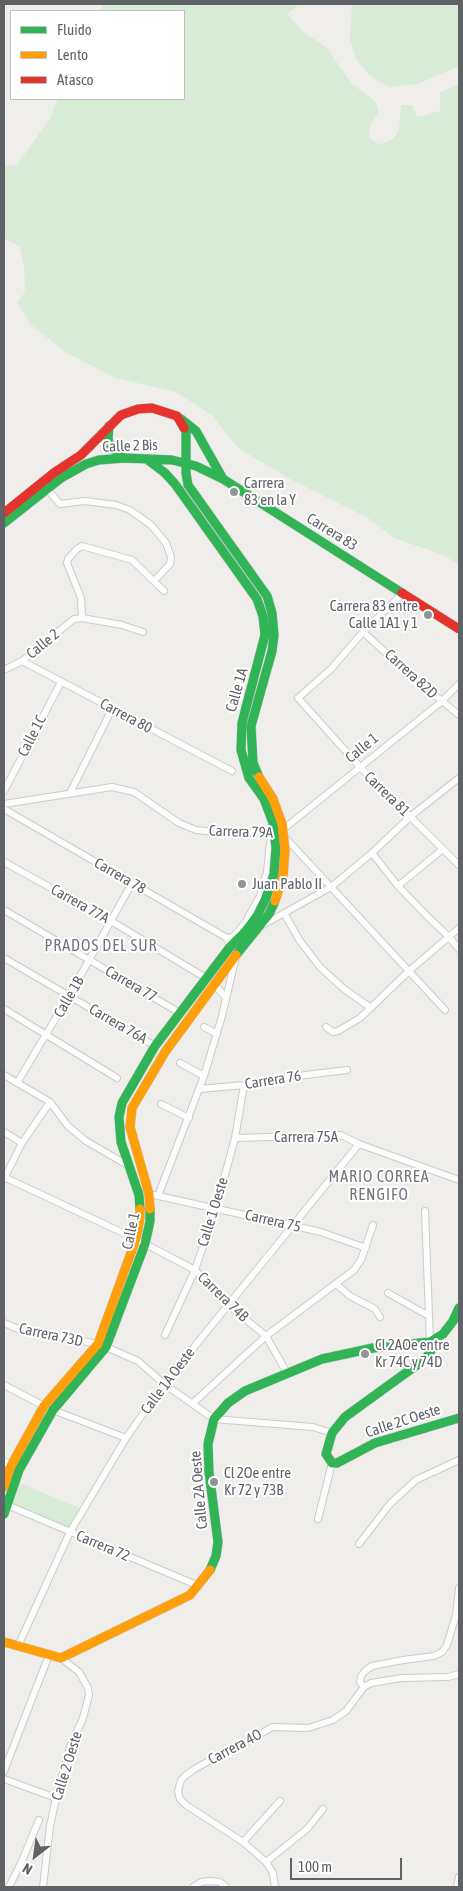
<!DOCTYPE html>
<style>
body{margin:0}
#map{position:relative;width:463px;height:1891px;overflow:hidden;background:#efeeea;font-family:"Asap Condensed",sans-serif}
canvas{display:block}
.frame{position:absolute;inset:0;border:5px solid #5f6368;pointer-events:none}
.legend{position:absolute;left:10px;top:10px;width:175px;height:90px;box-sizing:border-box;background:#fff;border:1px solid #bfc1c3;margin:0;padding:6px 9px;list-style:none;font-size:15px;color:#5f6368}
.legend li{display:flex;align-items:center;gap:10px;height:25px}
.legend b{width:25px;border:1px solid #bfc1c3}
.north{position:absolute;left:10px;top:1831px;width:50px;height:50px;-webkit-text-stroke:4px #fff;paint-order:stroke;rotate:210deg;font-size:14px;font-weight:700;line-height:20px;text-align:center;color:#5f6368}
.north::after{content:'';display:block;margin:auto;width:18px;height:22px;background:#5f6368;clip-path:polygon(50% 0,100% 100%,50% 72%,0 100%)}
.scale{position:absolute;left:290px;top:1858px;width:112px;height:22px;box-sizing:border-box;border:2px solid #5f6368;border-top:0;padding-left:6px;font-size:15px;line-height:18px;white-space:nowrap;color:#5f6368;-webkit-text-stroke:4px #fff;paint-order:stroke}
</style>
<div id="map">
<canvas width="463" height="1891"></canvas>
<div class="frame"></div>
<ul class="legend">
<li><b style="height:6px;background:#30b455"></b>Fluido</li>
<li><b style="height:6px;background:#ff9f0a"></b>Lento</li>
<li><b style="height:6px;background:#e5322d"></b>Atasco</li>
</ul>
<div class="north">N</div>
<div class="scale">100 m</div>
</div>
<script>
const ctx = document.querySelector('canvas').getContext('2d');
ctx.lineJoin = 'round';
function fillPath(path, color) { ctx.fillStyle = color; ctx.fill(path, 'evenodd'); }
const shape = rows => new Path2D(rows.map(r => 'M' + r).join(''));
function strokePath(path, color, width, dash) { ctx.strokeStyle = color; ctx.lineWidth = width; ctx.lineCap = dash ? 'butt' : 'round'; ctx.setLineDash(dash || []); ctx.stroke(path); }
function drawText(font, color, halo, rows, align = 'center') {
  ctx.font = font + ' "Asap Condensed",sans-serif'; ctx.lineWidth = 4; ctx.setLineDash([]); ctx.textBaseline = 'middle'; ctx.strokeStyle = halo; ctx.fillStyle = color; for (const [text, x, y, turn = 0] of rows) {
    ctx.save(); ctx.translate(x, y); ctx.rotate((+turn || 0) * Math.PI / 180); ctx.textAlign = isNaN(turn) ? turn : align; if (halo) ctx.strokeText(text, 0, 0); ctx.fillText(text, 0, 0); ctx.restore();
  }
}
fillPath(shape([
 [104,4,299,4,287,14,305,33,326,47,352,84,375,101,379,113,370,124,369,138,380,145,394,138,399,130,401,105,412,105,417,117,440,111,440,92,459,85,459,564,438,553,394,538,368,518,290,479,238,448,212,415,176,392,116,378,67,353,31,325,17,303,25,292,24,266,20,247,4,238,4,165,16,166,50,119,58,99,184,99,184,11,100,11],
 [352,4,459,4,459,66,418,84,389,87,369,75,356,59,350,40],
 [15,1481,82,1509,70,1532,7,1505]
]), '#d8ebd6');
const street = shape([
 [47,489,60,504,85,501,116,505,130,510,151,525,166,543,171,557,170,564,154,581],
 [403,593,363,632,331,669,298,698,360,767,459,865],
 [82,618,81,598,67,563,68,559,77,549,82,546,132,560,164,591],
 [363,632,406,671,459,715],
 [22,661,232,771],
 [4,670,22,661,74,619,82,618,122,625,143,632],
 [4,791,61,682],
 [70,793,112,709],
 [4,804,112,787,134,792,179,823,196,830,228,833,280,832,445,1010],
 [4,809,227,938,230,947],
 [281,831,441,702,459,684],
 [372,853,398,886,429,918,449,937,459,949],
 [4,862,111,921,206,978],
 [398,886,443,849],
 [4,910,180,1013],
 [284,913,300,941,320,967,344,989,371,1008],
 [261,926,331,887,372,853,411,816,459,778],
 [227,938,233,937,245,923,260,896,267,872,271,834],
 [4,958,155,1046],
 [214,984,226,998],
 [4,1009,117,1078],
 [204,1027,217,1034],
 [326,1027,333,1032,338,1031,360,1018,409,971,459,928],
 [180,1063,204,1076],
 [4,1075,50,1102,68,1126,86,1141,129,1166],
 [17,1083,69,996,132,883],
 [200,1089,244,1085,289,1077,347,1070],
 [161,1104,189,1118],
 [4,1132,22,1143],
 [235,1138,341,1135,359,1144,459,1180],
 [4,1177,136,1239,195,1270,228,1305,266,1336,287,1373],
 [4,1179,22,1143,50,1102],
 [154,1195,321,1232,366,1248],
 [158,1196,204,1076,222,1016,236,956],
 [425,1211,430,1342],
 [336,1284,350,1296,375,1309,380,1317],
 [388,1293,429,1316],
 [4,1323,18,1329,98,1344],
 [165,1335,195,1270,216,1208,235,1138,244,1085],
 [106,1347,138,1361,164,1384,214,1419,313,1427,332,1433],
 [4,1385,44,1406],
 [193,1403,266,1336,354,1270,361,1260,373,1225],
 [53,1410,126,1438],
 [4,1461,11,1466],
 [7,1505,199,1586],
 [318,1519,332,1463],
 [359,1544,390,1504,416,1480,459,1460],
 [18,1646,70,1532,126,1438,164,1384,359,1144],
 [364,1687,360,1682,361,1676,365,1671,372,1666,403,1660,434,1656,442,1652,447,1645,456,1615,459,1588],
 [4,1771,49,1655],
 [4,1779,56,1798],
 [243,1842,280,1801],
 [266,1862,307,1829,323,1809],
 [9,1887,22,1861,39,1820],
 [43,1887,50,1826,56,1798,70,1747,83,1718,89,1695,88,1688,79,1672,61,1658],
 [193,1887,201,1882,210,1881,220,1882,226,1887],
 [275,1887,273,1873,266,1862,243,1842,186,1805,180,1799,178,1791,181,1780,185,1776,193,1770,221,1754,247,1742,272,1727,308,1728,333,1720,346,1711,364,1687,371,1683,401,1678,448,1677,459,1674],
 [457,1887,459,1877]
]);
const fast = shape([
 [181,419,196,431,223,479],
 [109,426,108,439,110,445,119,456,125,458],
 [184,428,186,431,186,473,188,485,267,596,272,613,274,635,272,651,251,726,253,763,259,777],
 [148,460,165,473,175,484,257,599,263,616,265,635,242,723,241,750,249,778],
 [4,523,61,478,86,464,99,460,125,458,172,460,196,466,223,479,402,593],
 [236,955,269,914,275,901],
 [140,1209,139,1195,121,1142,119,1117,122,1103,155,1046,230,947,245,932,257,916,266,898],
 [430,1342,431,1351,425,1359,345,1417,332,1433,326,1454,332,1463,337,1463,375,1443,459,1418],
 [4,1514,19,1470,53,1410,106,1347,145,1244,150,1221,150,1209],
 [210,1570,216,1556,218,1542,209,1472,208,1444,214,1419,228,1403,245,1391,322,1359,373,1348,430,1342,443,1334,453,1321,459,1308]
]);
const slow = shape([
 [150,1209,149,1194,130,1127,132,1108,165,1052,236,955],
 [4,1487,11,1466,44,1406,98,1344,136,1239,140,1218,140,1209],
 [4,1642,61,1658,190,1595,210,1570]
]);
const jam = shape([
 [4,513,55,472,81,455,121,415,138,409,152,408,177,416,184,428],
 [402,593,459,629]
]);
strokePath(street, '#cbcccc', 8);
strokePath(fast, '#cacacb', 10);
strokePath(slow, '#cacacb', 10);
strokePath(jam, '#cacacb', 10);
strokePath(street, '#fdfcfc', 6);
strokePath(fast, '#30b455', 9);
strokePath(slow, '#ff9f0a', 9);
strokePath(jam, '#e5322d', 9);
const fastBridge = shape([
 [249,778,264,799,273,823,276,848,274,874,266,898]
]);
const slowBridge = shape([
 [259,777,273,799,282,824,285,850,283,876,275,901]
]);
strokePath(fastBridge, '#cacacb', 10, []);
strokePath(slowBridge, '#cacacb', 10, []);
strokePath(fastBridge, '#30b455', 9);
strokePath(slowBridge, '#ff9f0a', 9);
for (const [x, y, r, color] of [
 [234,492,5,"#919496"],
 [428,615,5,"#919496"],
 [242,884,5,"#919496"],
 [365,1354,5,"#919496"],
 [214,1482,5,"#919496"]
]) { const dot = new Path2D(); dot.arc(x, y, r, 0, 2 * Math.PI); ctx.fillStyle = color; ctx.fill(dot); strokePath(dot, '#fff', 2); }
drawText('15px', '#5f6368', '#fff', [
 ["Calle 2 Bis",130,446,-2],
 ["Carrera 83",332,532,32],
 ["Calle 2",43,644,-39],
 ["Carrera 82D",411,674,42],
 ["Calle 1A",237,690,-74],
 ["Carrera 80",126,716,28],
 ["Calle 1C",32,736,-63],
 ["Calle 1",362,748,-39],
 ["Carrera 81",387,794,44],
 ["Carrera 79A",241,832,2],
 ["Carrera 78",120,876,30],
 ["Carrera 77A",80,904,29],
 ["Carrera 77",131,984,30],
 ["Calle 1B",69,997,-60],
 ["Carrera 76A",118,1024,30],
 ["Carrera 76",273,1080,-9],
 ["Carrera 75A",306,1137],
 ["Calle 1 Oeste",213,1212,-73],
 ["Carrera 75",273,1221,13],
 ["Calle 1",131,1231,-78],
 ["Carrera 74B",223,1297,44],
 ["Carrera 73D",51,1335,12],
 ["Calle 1A Oeste",168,1381,-53],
 ["Calle 2C Oeste",403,1421,-18],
 ["Calle 2A Oeste",199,1490,-95],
 ["Carrera 72",103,1546,23],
 ["Carrera 4O",235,1747,-28],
 ["Calle 2 Oeste",67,1766,-73]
]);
drawText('15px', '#5f6368', '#fff', [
 ["Carrera",244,483],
 ["83 en la Y",244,500],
 ["Carrera 83 entre",418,606,"right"],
 ["Calle 1A1 y 1",418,623,"right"],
 ["Juan Pablo II",252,884],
 ["Cl 2AOe entre",375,1345],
 ["Kr 74C y 74D",375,1362],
 ["Cl 2Oe entre",224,1473],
 ["Kr 72 y 73B",224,1490]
], 'left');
ctx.letterSpacing = '1px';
drawText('16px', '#70757a', '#fff', [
 ["PRADOS DEL SUR",101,946],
 ["MARIO CORREA",379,1177],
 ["RENGIFO",379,1195]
]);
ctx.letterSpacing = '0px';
</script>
